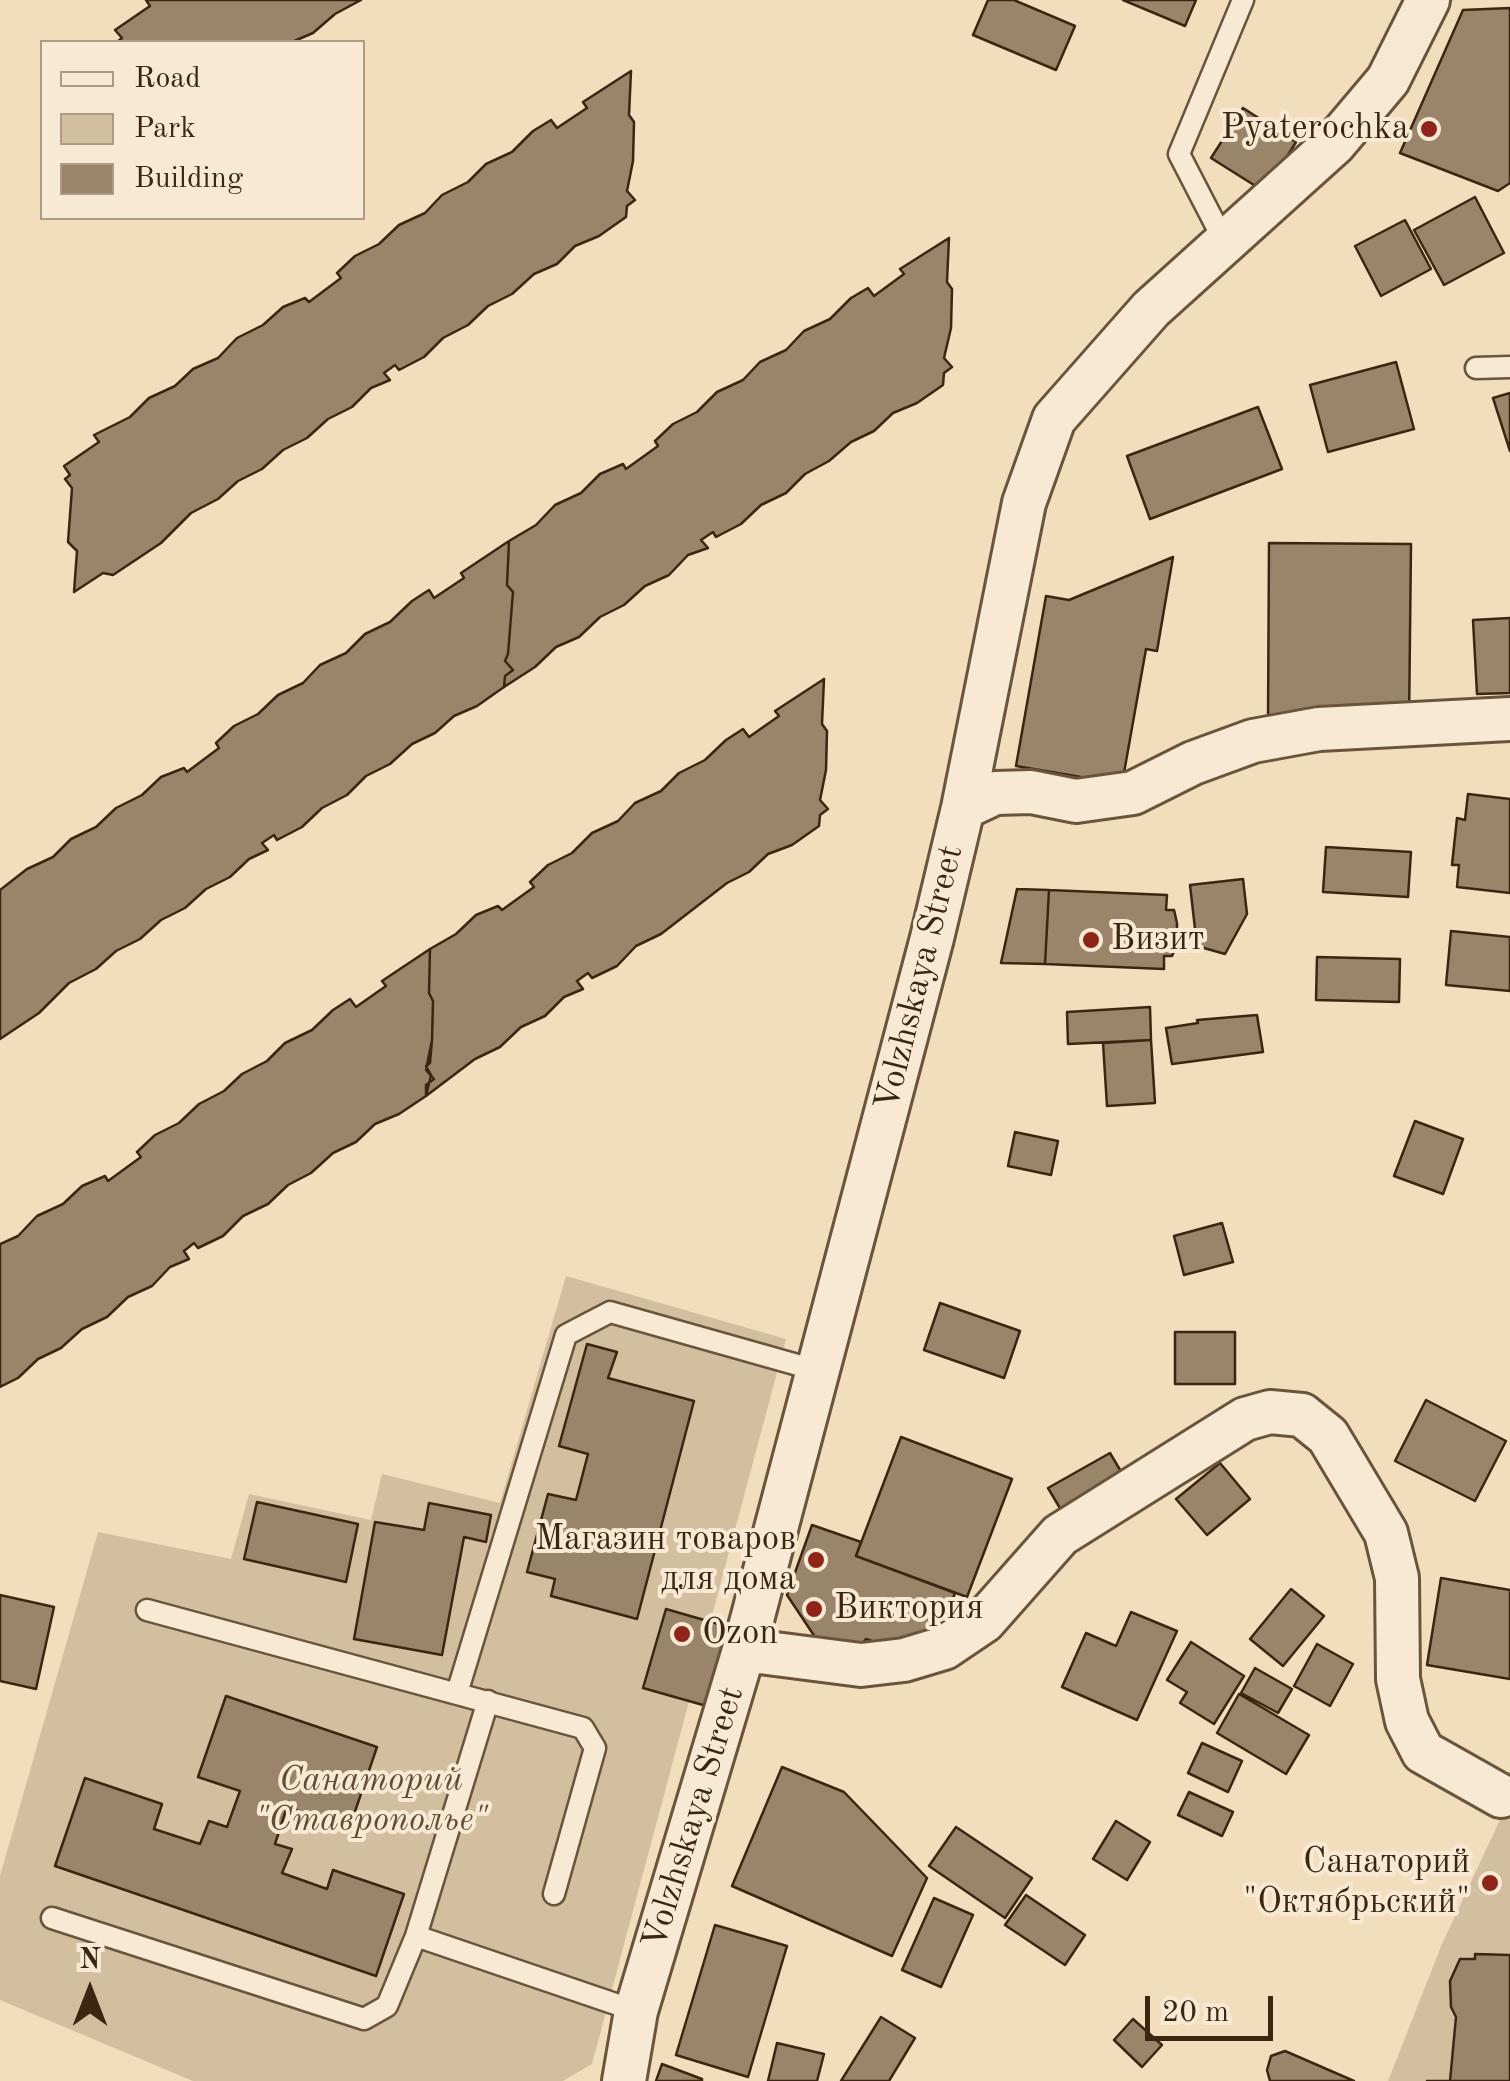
<!DOCTYPE html>
<meta charset="utf-8">
<style>
body{margin:0}
#map{position:relative;width:1510px;height:2081px;overflow:hidden;background:#f2ddbc;font-family:"Old Standard TT",serif}
canvas{display:block}
.legend{position:absolute;left:40px;top:40px;width:325px;height:180px;box-sizing:border-box;background:#f7e9d3;border:2px solid #ad9b85;margin:0;padding:12px 18px;list-style:none;font-size:30px;color:#3d2611}
.legend li{display:flex;align-items:center;gap:20px;height:50px}
.legend b{width:50px;border:2px solid #ad9b85}
.north{position:absolute;left:40px;top:1941px;width:100px;height:100px;-webkit-text-stroke:8px #f7e9d3;paint-order:stroke;rotate:0deg;font-size:28px;font-weight:700;line-height:40px;text-align:center;color:#3d2611}
.north::after{content:'';display:block;margin:auto;width:35px;height:45px;background:#3d2611;clip-path:polygon(50% 0,100% 100%,50% 72%,0 100%)}
.scale{position:absolute;left:1145px;top:1996px;width:128px;height:45px;box-sizing:border-box;border:5px solid #3d2611;border-top:0;padding-left:12px;font-size:30px;line-height:35px;white-space:nowrap;color:#3d2611;-webkit-text-stroke:8px #f7e9d3;paint-order:stroke}
</style>
<div id="map">
<canvas width="1510" height="2081"></canvas>
<ul class="legend">
<li><b style="height:12px;background:#f7e9d3"></b>Road</li>
<li><b style="height:28px;background:#d3be9f"></b>Park</li>
<li><b style="height:28px;background:#9b856a"></b>Building</li>
</ul>
<div class="north">N</div>
<div class="scale">20 m</div>
</div>
<script>
const ctx = document.querySelector('canvas').getContext('2d');
ctx.lineJoin = 'round';
function fillPath(path, color) { ctx.fillStyle = color; ctx.fill(path, 'evenodd'); }
const shape = rows => new Path2D(rows.map(r => 'M' + r).join(''));
function strokePath(path, color, width, dash) { ctx.strokeStyle = color; ctx.lineWidth = width; ctx.lineCap = dash ? 'butt' : 'round'; ctx.setLineDash(dash || []); ctx.stroke(path); }
function drawText(font, color, halo, rows, align = 'center') {
  ctx.font = font + ' "Old Standard TT",serif'; ctx.lineWidth = 8; ctx.setLineDash([]); ctx.textBaseline = 'middle'; ctx.strokeStyle = halo; ctx.fillStyle = color; for (const [text, x, y, turn = 0] of rows) {
    ctx.save(); ctx.translate(x, y); ctx.rotate((+turn || 0) * Math.PI / 180); ctx.textAlign = isNaN(turn) ? turn : align; if (halo) ctx.strokeText(text, 0, 0); ctx.fillText(text, 0, 0); ctx.restore();
  }
}
fillPath(shape([
 [566,1276,786,1339,592,2064,563,2081,193,2081,0,2000,0,1876,98,1532,231,1559,249,1494,371,1520,382,1474,500,1503],
 [1503,1772,1510,1772,1510,2081,1388,2081,1442,1944,1499,1822]
]), '#d3be9f');
const building = shape([
 [146,0,361,0,335,14,313,33,292,42,117,42,122,38,115,30,150,6,146,0],
 [988,0,1014,0,1075,26,1056,70,973,35,988,0],
 [1123,0,1196,0,1185,26,1123,0],
 [1510,8,1510,183,1498,191,1400,153,1463,10,1510,8],
 [631,71,629,115,634,122,633,161,627,191,635,200,627,206,626,217,599,236,575,246,557,264,534,274,512,294,488,306,468,325,443,338,424,357,399,370,395,365,384,373,390,380,371,388,352,407,328,419,307,438,283,450,262,469,238,481,218,499,191,513,161,543,113,575,103,573,74,592,77,551,68,542,72,488,65,479,70,475,64,466,99,442,94,435,130,417,149,398,175,386,193,369,218,358,237,338,263,325,283,307,305,298,309,302,341,278,337,273,355,256,379,244,399,225,425,213,442,195,468,182,486,164,512,152,533,131,551,120,557,128,587,108,583,102,631,71],
 [1243,108,1296,142,1265,192,1211,158,1243,108],
 [1475,197,1504,253,1444,285,1414,230,1475,197],
 [1405,220,1431,269,1381,296,1355,246,1405,220],
 [949,238,947,282,952,289,951,328,944,358,952,367,944,373,943,385,917,403,893,413,874,431,851,442,829,461,805,474,786,493,761,505,741,524,716,537,713,532,701,540,708,548,688,555,669,575,645,586,624,605,600,617,579,637,556,647,535,667,504,687,505,676,513,670,505,661,508,654,513,592,507,585,509,541,536,525,555,505,581,493,600,474,623,464,626,469,658,446,655,441,673,424,697,412,717,392,743,380,760,362,786,350,804,331,830,319,851,298,868,288,874,296,904,274,900,269,949,238],
 [1396,362,1414,429,1328,452,1310,385,1396,362],
 [1510,393,1510,451,1493,398,1510,393],
 [1258,407,1282,469,1150,519,1127,456,1258,407],
 [509,541,507,585,513,592,508,654,505,661,513,670,505,676,504,687,477,706,454,716,435,733,412,744,390,764,366,776,347,795,322,808,302,827,277,840,274,835,262,843,268,850,249,859,230,877,206,889,185,908,161,920,140,939,116,951,96,969,69,983,39,1013,0,1039,0,890,27,869,53,857,71,839,96,827,116,808,142,795,161,777,184,768,187,772,219,748,216,743,234,726,258,714,278,695,303,683,320,665,346,653,365,634,390,622,412,601,429,590,434,598,464,578,461,573,509,541],
 [1269,543,1411,544,1409,723,1268,721,1269,543],
 [1173,557,1157,651,1146,649,1122,784,1016,766,1046,596,1069,600,1173,557],
 [1510,618,1510,693,1477,694,1473,620,1510,618],
 [824,679,822,724,827,731,826,770,820,800,828,809,820,815,819,826,792,845,768,854,749,872,727,883,661,934,636,946,617,966,592,978,588,973,577,981,583,989,564,997,545,1016,521,1027,500,1047,475,1059,426,1096,431,1075,426,1066,430,1063,432,1040,433,1001,429,993,430,949,456,934,476,915,498,906,502,910,534,887,530,882,548,865,572,853,592,833,618,821,635,803,661,791,679,773,705,760,726,740,743,729,749,737,779,716,775,711,824,679],
 [1468,794,1510,799,1510,893,1457,887,1459,865,1452,865,1457,818,1465,820,1468,794],
 [1326,847,1411,852,1408,897,1323,892,1326,847],
 [1243,879,1247,914,1225,954,1197,946,1190,885,1243,879],
 [1017,889,1049,890,1045,964,1001,963,1017,889],
 [1049,890,1167,895,1166,910,1174,910,1177,923,1177,945,1172,956,1164,956,1164,969,1045,964,1049,890],
 [1451,931,1510,937,1510,991,1446,985,1451,931],
 [430,949,429,993,433,1001,432,1040,426,1070,434,1079,426,1085,426,1096,399,1114,375,1124,356,1142,333,1153,311,1173,288,1185,268,1204,243,1216,223,1236,198,1248,194,1243,184,1251,189,1259,170,1267,152,1286,128,1297,107,1317,82,1329,61,1348,38,1359,18,1378,0,1387,0,1244,18,1236,37,1216,63,1204,82,1186,105,1176,108,1181,141,1157,137,1152,155,1135,179,1123,199,1104,224,1091,242,1074,267,1061,285,1043,312,1030,333,1010,350,999,356,1007,386,986,382,981,430,949],
 [1317,957,1400,959,1399,1002,1316,1000,1317,957],
 [1150,1007,1151,1040,1068,1044,1067,1012,1150,1007],
 [1257,1015,1263,1052,1172,1064,1166,1028,1198,1023,1197,1020,1257,1015],
 [1151,1040,1155,1103,1107,1106,1103,1043,1151,1040],
 [1415,1121,1463,1139,1443,1194,1394,1176,1415,1121],
 [1015,1132,1058,1141,1051,1175,1008,1166,1015,1132],
 [1222,1223,1233,1262,1184,1275,1174,1236,1222,1223],
 [940,1303,1020,1331,1004,1378,924,1350,940,1303],
 [1175,1332,1235,1332,1235,1384,1175,1384,1175,1332],
 [587,1344,617,1352,608,1378,694,1401,637,1619,551,1596,555,1579,527,1572,548,1494,576,1500,588,1454,559,1446,587,1344],
 [1426,1400,1506,1441,1475,1501,1395,1461,1426,1400],
 [901,1437,1012,1479,967,1597,856,1556,901,1437],
 [1110,1453,1129,1485,1067,1520,1048,1488,1110,1453],
 [1220,1463,1250,1499,1207,1535,1176,1499,1220,1463],
 [257,1502,358,1524,346,1582,244,1559,257,1502],
 [429,1503,491,1515,486,1542,464,1537,442,1655,354,1639,375,1522,424,1530,429,1503],
 [812,1525,861,1542,856,1556,955,1593,936,1645,907,1653,866,1639,857,1650,817,1640,787,1595,812,1525],
 [1441,1578,1510,1590,1510,1679,1427,1665,1441,1578],
 [1291,1589,1324,1616,1283,1666,1250,1639,1291,1589],
 [0,1595,54,1607,36,1689,0,1681,0,1595],
 [666,1609,732,1628,710,1707,643,1688,666,1609],
 [1131,1612,1177,1631,1137,1720,1062,1687,1086,1633,1116,1646,1131,1612],
 [1191,1642,1244,1676,1214,1724,1180,1703,1187,1692,1167,1680,1191,1642],
 [1317,1644,1353,1664,1330,1706,1294,1686,1317,1644],
 [1255,1668,1292,1689,1278,1713,1241,1693,1255,1668],
 [1239,1694,1309,1735,1286,1774,1217,1733,1239,1694],
 [226,1696,377,1747,349,1829,287,1807,275,1844,292,1849,282,1873,327,1889,333,1870,404,1894,376,1976,55,1866,85,1778,162,1804,154,1829,200,1844,209,1821,227,1827,240,1791,198,1777,226,1696],
 [1202,1743,1242,1761,1228,1792,1188,1773,1202,1743],
 [782,1767,844,1792,927,1878,892,1956,732,1886,782,1767],
 [1189,1792,1233,1812,1222,1836,1178,1815,1189,1792],
 [1116,1821,1150,1842,1127,1880,1093,1859,1116,1821],
 [956,1827,1032,1878,1005,1918,929,1866,956,1827],
 [1026,1895,1085,1935,1065,1965,1005,1925,1026,1895],
 [934,1898,973,1915,941,1987,902,1970,934,1898],
 [715,1925,787,1946,748,2077,676,2055,715,1925],
 [1475,1954,1510,1955,1510,2081,1427,2081,1450,2081,1456,2017,1451,2007,1450,1981,1460,1959,1475,1959,1475,1954],
 [881,2017,915,2038,889,2081,841,2081,881,2017],
 [1133,2019,1162,2045,1142,2067,1114,2040,1133,2019],
 [777,2043,824,2054,817,2081,768,2081,777,2043],
 [1285,2051,1354,2081,1270,2081,1267,2070,1271,2056,1285,2051],
 [662,2064,702,2079,702,2081,656,2081,662,2064]
]);
fillPath(building, '#9b856a');
strokePath(building, '#3d2611', 2.5);
const service = shape([
 [1225,243,1179,154,1243,0],
 [1476,368,1510,367],
 [147,1610,583,1728,595,1748,554,1894],
 [457,1693,566,1335,610,1312,819,1371],
 [52,1918,364,2019,387,2006,416,1936,488,1701],
 [416,1936,636,2011]
]);
const minor = shape([
 [963,808,995,793,1031,792,1076,801,1133,793,1193,763,1253,741,1319,729,1510,719],
 [744,1650,861,1665,904,1660,944,1648,984,1621,1060,1535,1245,1419,1270,1412,1302,1415,1328,1436,1386,1533,1397,1578,1398,1679,1407,1721,1423,1752,1501,1796],
 [624,2081,636,2011,744,1650,932,938,963,808,1024,503,1054,419,1151,309,1334,144,1388,80,1428,0]
]);
strokePath(service, '#6a543c', 25);
strokePath(minor, '#6a543c', 48);
strokePath(service, '#f7e9d3', 20);
strokePath(minor, '#f7e9d3', 42);
for (const [x, y, r, color] of [
 [1429,129,10,"#8f2418"],
 [1091,940,10,"#8f2418"],
 [816,1560,10,"#8f2418"],
 [814,1609,10,"#8f2418"],
 [682,1634,10,"#8f2418"],
 [1490,1883,10,"#8f2418"]
]) { const dot = new Path2D(); dot.arc(x, y, r, 0, 2 * Math.PI); ctx.fillStyle = color; ctx.fill(dot); strokePath(dot, '#f7e9d3', 4); }
drawText('35px', '#3d2611', '#f7e9d3', [
 ["Pyaterochka",1409,129],
 ["Визит",1111,940,"left"],
 ["Магазин товаров",796,1540],
 ["для дома",796,1580],
 ["Виктория",834,1609,"left"],
 ["Ozon",702,1634,"left"],
 ["Санаторий",1470,1863],
 ["\"Октябрьский\"",1470,1903]
], 'right');
drawText('35px', '#3d2611', '#f7e9d3', [
 ["Volzhskaya Street",920,978,-76],
 ["Volzhskaya Street",694,1818,-73]
]);
drawText('italic 35px', '#624c34', '#f7e9d3', [
 ["Санаторий",371,1781],
 ["\"Ставрополье\"",371,1821]
]);
</script>
